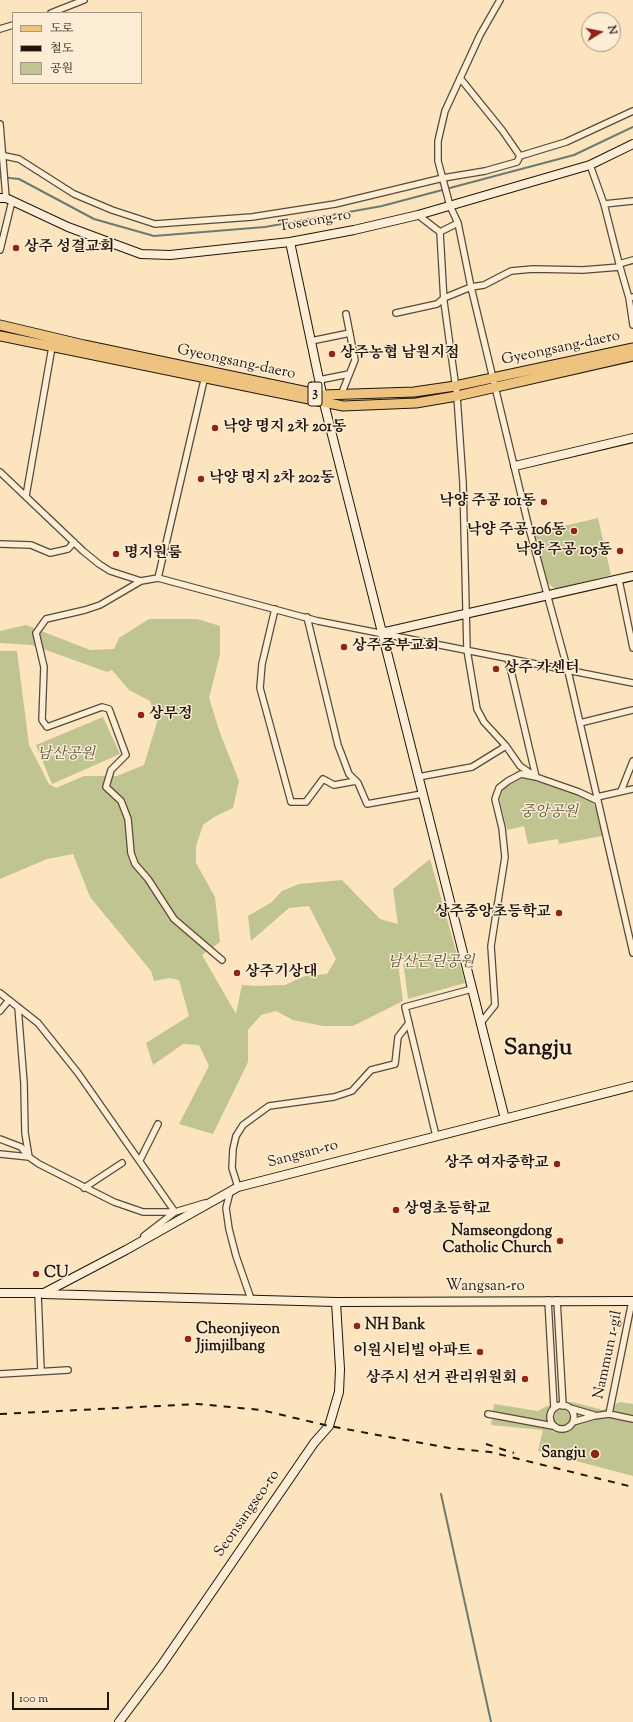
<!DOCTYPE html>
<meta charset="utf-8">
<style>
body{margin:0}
#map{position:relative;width:633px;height:1722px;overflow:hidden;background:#fce4be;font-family:"Sorts Mill Goudy","Noto Serif KR",serif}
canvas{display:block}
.legend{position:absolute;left:12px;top:12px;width:130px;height:72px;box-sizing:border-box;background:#fdedd5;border:1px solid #a59785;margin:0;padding:5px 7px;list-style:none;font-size:12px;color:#20160d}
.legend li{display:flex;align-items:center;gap:8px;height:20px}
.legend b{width:20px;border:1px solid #a59785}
.north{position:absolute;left:581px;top:12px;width:40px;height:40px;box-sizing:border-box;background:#fdedd5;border:1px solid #a59785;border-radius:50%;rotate:80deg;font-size:11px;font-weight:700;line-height:16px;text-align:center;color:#20160d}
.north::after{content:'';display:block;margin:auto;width:14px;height:18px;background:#8f2418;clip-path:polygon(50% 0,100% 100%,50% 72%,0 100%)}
.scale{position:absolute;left:12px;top:1692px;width:97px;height:18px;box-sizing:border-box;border:2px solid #20160d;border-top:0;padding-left:5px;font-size:12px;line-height:14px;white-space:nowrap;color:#20160d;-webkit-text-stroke:3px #fdedd5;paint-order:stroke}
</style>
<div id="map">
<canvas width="633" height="1722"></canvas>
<ul class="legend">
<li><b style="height:5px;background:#eec27f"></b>도로</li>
<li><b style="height:5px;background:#20160d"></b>철도</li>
<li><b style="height:11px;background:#c0c491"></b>공원</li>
</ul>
<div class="north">N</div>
<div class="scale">100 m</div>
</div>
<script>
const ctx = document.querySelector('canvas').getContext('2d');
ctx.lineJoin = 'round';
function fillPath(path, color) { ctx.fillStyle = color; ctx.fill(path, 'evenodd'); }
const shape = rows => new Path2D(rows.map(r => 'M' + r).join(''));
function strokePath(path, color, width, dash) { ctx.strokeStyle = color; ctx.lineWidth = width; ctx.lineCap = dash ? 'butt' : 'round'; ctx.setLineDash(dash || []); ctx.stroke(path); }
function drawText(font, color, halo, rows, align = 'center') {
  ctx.font = font + ' "Sorts Mill Goudy","Noto Serif KR",serif'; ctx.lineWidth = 3; ctx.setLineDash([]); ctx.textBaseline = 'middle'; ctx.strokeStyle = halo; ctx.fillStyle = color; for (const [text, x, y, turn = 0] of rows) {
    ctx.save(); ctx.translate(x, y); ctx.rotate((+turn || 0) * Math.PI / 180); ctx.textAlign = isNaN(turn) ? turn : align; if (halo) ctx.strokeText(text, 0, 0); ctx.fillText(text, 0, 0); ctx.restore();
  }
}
fillPath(shape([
 [598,518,611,575,556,589,546,582,534,536,538,532],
 [149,619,197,619,220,626,220,654,209,698,220,733,239,781,233,808,214,817,203,825,196,846,196,863,215,897,220,942,202,955,236,1014,242,985,255,986,285,985,305,976,327,974,336,959,309,906,289,908,251,941,248,916,272,902,282,891,299,884,342,880,380,919,398,924,393,889,430,859,465,983,408,999,402,953,399,971,403,1001,353,1026,323,1026,293,1020,276,1011,261,1015,248,1030,248,1062,213,1134,179,1124,209,1066,199,1045,183,1044,153,1065,146,1043,189,1016,179,980,170,978,154,981,151,971,90,897,73,854,47,859,0,879,0,651,17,651,29,745,49,784,56,788,84,776,117,776,144,765,157,722,150,701,129,690,112,670,107,672,32,645,0,643,0,631,26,625,90,650,114,649,119,638],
 [103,717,120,754,52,784,36,745],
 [520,779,529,779,582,796,592,802,595,806,602,836,559,844,558,839,528,844,524,826,507,830,499,797,504,788],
 [572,1402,603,1410,620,1402,633,1404,633,1476,538,1451,543,1430,491,1425,494,1404,538,1411,547,1406]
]), '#c0c491');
strokePath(shape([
 [0,177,19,179,94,219,154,236,265,227,382,206,574,155,633,127],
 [441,1494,491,1722]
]), '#6c7b70', 2);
const street = shape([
 [51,13,84,0],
 [0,29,13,25],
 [460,78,502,130,520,156,566,142,633,111],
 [0,124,6,198],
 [0,155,19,159,74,194,112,210,155,224,252,217,335,204,443,178,485,171,517,162,520,156],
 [590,165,604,204,620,267],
 [604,204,633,201],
 [418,215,440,232,444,302,457,396,463,483,467,650,477,709,484,722,506,746,520,766,536,777,579,792,598,801],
 [458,223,450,206,438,161,438,141,445,111,480,35,500,0],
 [440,232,458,223,471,287,484,285,511,271,533,269,583,270,620,267,629,298,633,297],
 [0,250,12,201],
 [619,264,633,260],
 [629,298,633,325],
 [396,313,437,304,444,298,471,287,529,528,568,671,633,953],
 [311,341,350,333],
 [319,380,349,374],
 [341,395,355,360,346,314],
 [0,472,83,551,99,564,110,571,141,581],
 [26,496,52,347],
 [0,544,31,545,50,553,68,549,74,542],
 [158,578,205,376],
 [619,580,633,648],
 [275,609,262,664,260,688,291,802,306,802,323,779,334,785,356,781],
 [307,617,338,745,349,774,358,783,367,804,422,794],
 [580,723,633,710],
 [418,777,472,767,506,746],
 [621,791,633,761],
 [597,797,633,789],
 [222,960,174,919,148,879,135,864,131,853,128,819,121,801,106,787,111,770,126,755,109,709,102,707,47,727,42,720,44,667,36,633,46,619,85,610,100,605,141,581,158,578,318,621,633,683],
 [0,993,38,1023,78,1073,175,1212,205,1203],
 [0,1011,9,1000],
 [480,1024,495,1005,491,946,505,857,502,828,495,799,499,788,508,781,521,774,536,777,508,658],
 [436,1136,405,1007,472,989],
 [0,1139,21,1147,29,1157,39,1164,114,1202,143,1212,175,1212],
 [0,1154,29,1157,25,1133,24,1083,18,1007],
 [140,1160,158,1124],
 [238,1187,232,1168,233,1149,236,1136,243,1125,269,1106,334,1097,352,1091,371,1070,395,1064,398,1037,409,1023],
 [84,1188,122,1163],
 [230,1192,226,1208,229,1229,236,1256,251,1299],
 [144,1236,175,1212],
 [38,1293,41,1371],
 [548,1300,554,1408],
 [557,1300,563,1406],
 [632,1301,609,1414,633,1419],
 [0,1374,68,1370],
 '550 1417a12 12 0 1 1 24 0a12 12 0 1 1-24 0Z',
 [570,1408,594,1415],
 [488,1414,553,1426],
 [573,1422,594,1416,609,1414]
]);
const secondary = shape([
 [0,198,6,198,68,227,141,254,170,255,290,242,354,230,418,215,590,165,633,144],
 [290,242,324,403,505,1119],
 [515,466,633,438],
 [381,633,633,576],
 [0,1293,44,1293,126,1250,238,1187,633,1086],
 [43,1294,336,1302,633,1301],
 [119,1722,161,1666,314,1443,329,1426,339,1392,340,1369,336,1302]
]);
const primary = shape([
 [0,325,84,345,322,395,414,392,455,386,633,348],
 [0,336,343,406,416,403,457,396,633,356]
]);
strokePath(street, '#574a39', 8);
strokePath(secondary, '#20160d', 10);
strokePath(primary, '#20160d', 11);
strokePath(street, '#fdedd5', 5.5);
strokePath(secondary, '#fdedd5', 8);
strokePath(primary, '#eec27f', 9);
strokePath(shape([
 [0,1414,198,1404,261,1410,329,1426,449,1448,490,1452,633,1487],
 [486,1444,514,1453]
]), '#20160d', 2, [7, 7]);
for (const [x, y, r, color] of [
 [16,248,4,"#8f2418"],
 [332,354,4,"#8f2418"],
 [215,428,4,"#8f2418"],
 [201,479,4,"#8f2418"],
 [544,502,4,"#8f2418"],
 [574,531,4,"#8f2418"],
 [620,551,4,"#8f2418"],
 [116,554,4,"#8f2418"],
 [344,647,4,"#8f2418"],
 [496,669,4,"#8f2418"],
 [141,715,4,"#8f2418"],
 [559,913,4,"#8f2418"],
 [237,973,4,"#8f2418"],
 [557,1164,4,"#8f2418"],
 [396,1210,4,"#8f2418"],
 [560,1241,4,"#8f2418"],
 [36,1274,4,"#8f2418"],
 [357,1326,4,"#8f2418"],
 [188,1339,4,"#8f2418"],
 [480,1352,4,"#8f2418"],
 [525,1379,4,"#8f2418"],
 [595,1454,5,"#8f2418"]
]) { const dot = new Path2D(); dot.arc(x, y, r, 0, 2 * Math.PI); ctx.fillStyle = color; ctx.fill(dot); strokePath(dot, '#fdedd5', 1.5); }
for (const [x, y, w] of [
 [315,394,14]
]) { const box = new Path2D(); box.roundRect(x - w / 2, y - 12, w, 24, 3); ctx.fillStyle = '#fdedd5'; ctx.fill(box); strokePath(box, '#20160d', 1); }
drawText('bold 14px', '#20160d', null, [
 ["3",315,394]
]);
drawText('15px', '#20160d', '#fdedd5', [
 ["Toseong-ro",315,222,-10],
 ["Gyeongsang-daero",561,349,-12],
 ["Gyeongsang-daero",236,363,12],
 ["Sangsan-ro",303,1155,-15],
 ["Wangsan-ro",485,1287],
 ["Nammun 1-gil",609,1355,-78],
 ["Seonsangseo-ro",248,1514,-55]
]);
drawText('bold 15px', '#20160d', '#fdedd5', [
 ["상주 성결교회",24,248],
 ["상주농협 남원지점",340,354],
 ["낙양 명지 2차 201동",223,428],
 ["낙양 명지 2차 202동",209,479],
 ["낙양 주공 101동",536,502,"right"],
 ["낙양 주공 106동",566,531,"right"],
 ["낙양 주공 105동",612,551,"right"],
 ["명지원룸",124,554],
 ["상주중부교회",352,647],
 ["상주 카센터",504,669],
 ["상무정",149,715],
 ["상주중앙초등학교",551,913,"right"],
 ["상주기상대",245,973],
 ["상주 여자중학교",549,1164,"right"],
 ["상영초등학교",404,1210],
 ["Namseongdong",552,1232,"right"],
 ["Catholic Church",552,1249,"right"],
 ["CU",44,1274],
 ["NH Bank",365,1326],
 ["Cheonjiyeon",196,1330],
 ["Jjimjilbang",196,1347],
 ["이원시티빌 아파트",472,1352,"right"],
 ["상주시 선거 관리위원회",517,1379,"right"],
 ["Sangju",586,1454,"right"]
], 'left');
drawText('italic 15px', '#58533b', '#fdedd5', [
 ["남산공원",66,755],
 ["중앙공원",549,813],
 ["남산근린공원",431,963]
]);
drawText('bold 23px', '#20160d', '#fdedd5', [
 ["Sangju",538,1050]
]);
</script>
